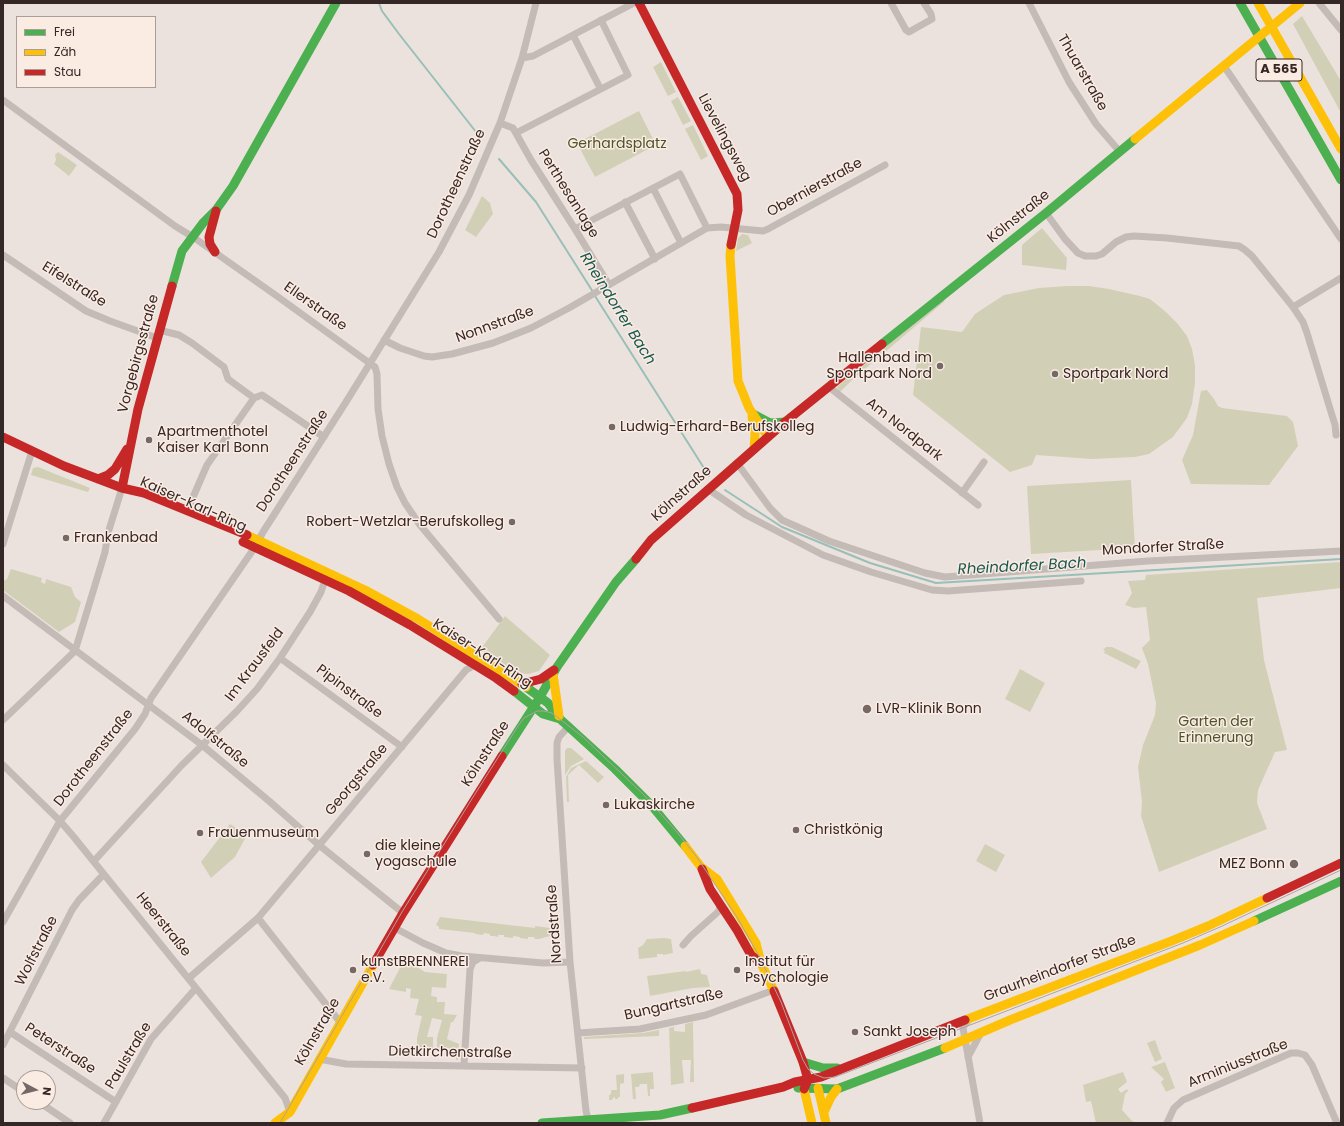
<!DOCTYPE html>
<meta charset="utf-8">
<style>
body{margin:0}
#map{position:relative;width:1344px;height:1126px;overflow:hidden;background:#ece2dd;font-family:Poppins,sans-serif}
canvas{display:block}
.frame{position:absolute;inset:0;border:4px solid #352725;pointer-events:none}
.legend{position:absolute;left:16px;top:16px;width:140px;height:72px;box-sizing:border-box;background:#faebe3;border:1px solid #ab9d97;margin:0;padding:5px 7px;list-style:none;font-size:12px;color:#352725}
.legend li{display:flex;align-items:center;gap:8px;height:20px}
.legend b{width:20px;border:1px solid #ab9d97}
.north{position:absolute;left:16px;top:1070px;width:40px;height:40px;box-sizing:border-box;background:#faebe3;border:1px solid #ab9d97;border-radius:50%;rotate:97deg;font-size:11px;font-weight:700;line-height:16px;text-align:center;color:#352725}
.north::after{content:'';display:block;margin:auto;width:14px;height:18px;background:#756865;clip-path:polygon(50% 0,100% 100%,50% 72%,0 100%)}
</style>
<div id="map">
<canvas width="1344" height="1126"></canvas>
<div class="frame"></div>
<ul class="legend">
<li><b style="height:5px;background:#4caf50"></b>Frei</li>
<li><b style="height:5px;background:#ffc107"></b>Zäh</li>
<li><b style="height:5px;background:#c62828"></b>Stau</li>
</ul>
<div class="north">N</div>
</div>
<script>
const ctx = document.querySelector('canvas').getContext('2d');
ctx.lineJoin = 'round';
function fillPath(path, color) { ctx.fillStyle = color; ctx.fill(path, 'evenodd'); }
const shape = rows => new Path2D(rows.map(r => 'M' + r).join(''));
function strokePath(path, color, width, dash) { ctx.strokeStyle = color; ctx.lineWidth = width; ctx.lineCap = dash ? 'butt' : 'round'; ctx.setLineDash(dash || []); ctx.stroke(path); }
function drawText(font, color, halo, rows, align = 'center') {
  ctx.font = font + ' Poppins,sans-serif'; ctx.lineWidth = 3; ctx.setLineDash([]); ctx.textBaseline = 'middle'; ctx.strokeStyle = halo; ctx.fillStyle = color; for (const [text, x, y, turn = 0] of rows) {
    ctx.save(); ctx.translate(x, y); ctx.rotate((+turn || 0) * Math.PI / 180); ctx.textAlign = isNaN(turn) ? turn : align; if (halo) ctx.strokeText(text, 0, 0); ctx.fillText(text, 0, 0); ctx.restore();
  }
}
fillPath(shape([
 [1302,16,1341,81,1341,113,1293,24],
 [661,62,676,92,668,96,653,67],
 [678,97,691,121,683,125,671,101],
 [639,111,656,145,595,177,577,143],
 [693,125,708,156,701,160,685,129],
 [58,152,77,165,69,176,54,164,56,160,55,155],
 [482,196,490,203,493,214,476,237,465,230],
 [1042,228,1067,258,1066,270,1022,265,1022,245],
 [742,234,748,235,752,243,736,251,738,238],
 [1067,286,1089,286,1109,289,1140,296,1150,299,1166,312,1177,323,1187,336,1192,349,1195,365,1195,383,1192,404,1187,418,1173,437,1149,454,1135,457,1092,459,1036,455,1032,465,1010,472,913,395,921,327,962,332,975,314,1004,295,1039,288],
 [943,300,945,301,852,380,840,392,838,390,837,387],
 [1207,390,1214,399,1218,406,1222,408,1287,416,1293,422,1298,446,1269,485,1191,484,1182,460,1193,435,1201,391],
 [38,467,90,488,88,492,31,475,33,468],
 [1131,480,1135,548,1031,554,1027,486],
 [1341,562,1341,588,1257,598,1264,660,1287,750,1275,752,1258,790,1257,803,1267,829,1159,872,1141,816,1142,802,1138,767,1143,745,1155,715,1156,703,1148,664,1142,648,1150,640,1146,607,1134,608,1125,605,1132,593,1128,581,1145,580,1146,575],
 [11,569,42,578,41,582,45,584,46,579,71,587,75,597,81,602,75,622,59,632,3,590,3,581,7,579],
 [505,616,550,655,539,671,528,674,517,673,480,650],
 [1106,647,1112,647,1141,661,1136,669,1104,653,1105,651,1103,650],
 [1020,669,1045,683,1030,712,1005,699],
 [567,748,571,748,584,759,571,766,565,775,565,751],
 [586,761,604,777,598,783,579,765,568,775,569,802,567,802,566,777,571,768],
 [230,824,247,835,235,857,211,878,201,862],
 [985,844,1005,855,996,872,976,861],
 [440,917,535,928,535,926,550,928,549,931,560,932,561,933,550,933,550,936,539,939,535,939,534,937,528,937,528,939,520,938,520,937,513,936,513,938,504,937,504,935,498,935,498,937,494,936,490,936,490,934,484,933,483,935,475,934,475,933,439,929,439,927,436,925],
 [664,938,671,939,673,953,663,955,663,954,657,954,657,957,639,959,638,948,643,945,647,939],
 [407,961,425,972,447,974,446,988,432,987,431,996,437,997,437,1002,445,1002,444,1014,457,1015,453,1022,451,1022,447,1039,459,1044,458,1060,456,1060,456,1048,437,1049,437,1038,442,1020,432,1018,427,1037,433,1037,433,1049,417,1047,417,1038,422,1016,415,1015,419,999,410,998,411,989,406,988,406,992,389,989,401,966,403,967],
 [700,969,701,974,707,975,710,987,693,988,650,996,647,976,686,971,686,972],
 [693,1022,694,1082,690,1082,691,1060,682,1060,684,1083,671,1085,669,1028,674,1027,674,1031,685,1032,685,1024],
 [659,1030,659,1036,584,1039,584,1037,643,1033],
 [1155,1040,1162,1059,1155,1062,1147,1043],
 [1165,1062,1175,1088,1166,1092,1161,1082,1164,1079,1151,1067],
 [653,1072,654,1089,650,1089,650,1096,648,1096,647,1084,640,1084,639,1087,635,1087,636,1099,633,1099,631,1074],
 [1123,1072,1127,1082,1118,1089,1121,1093,1127,1089,1128,1091,1125,1094,1122,1110,1132,1121,1138,1123,1096,1123,1091,1101,1086,1102,1083,1085],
 [624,1074,624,1083,620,1084,620,1097,618,1097,618,1099,615,1099,615,1097,613,1098,612,1100,609,1100,609,1095,611,1094,611,1090,617,1090,616,1075]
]), '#d1d0b6');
strokePath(shape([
 [379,3,382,11,399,34,480,137],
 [499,159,536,202,593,292],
 [595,296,709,476],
 [725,490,782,527,870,563,936,583,1341,559]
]), '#98bfb8', 2);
strokePath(shape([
 [891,3,906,30,909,32,932,19,931,14,924,3],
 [1029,3,1069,82,1096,124,1120,152],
 [1319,3,1341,30],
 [573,35,600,88],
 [522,58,533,56,634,3],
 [1224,66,1341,239],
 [3,100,175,226,193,237,274,294,375,367,377,374,378,409,382,436,389,464,397,487,405,503,420,525,499,619],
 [500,123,513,128,531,160,575,229,609,285],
 [516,133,628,75,601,20],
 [653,188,681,243],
 [625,202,655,259],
 [1046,213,1065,239,1078,253,1085,256,1096,256,1102,254,1116,242,1126,237,1134,236,1167,238,1239,246,1245,250,1252,256,1293,307,1341,278],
 [575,229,680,174,707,228],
 [3,255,86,311,110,321,157,338],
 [1293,307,1303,322,1307,333,1335,425,1336,435],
 [159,330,179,335,192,343,224,367,228,379,254,398],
 [384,340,400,348,424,356,432,357,452,354,493,343,531,328,569,308,707,228,721,227,763,231,768,229,885,165],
 [829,387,978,505],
 [254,398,262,395,324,437],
 [737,463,770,508,782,520,829,541,925,573,945,577,1148,561,1341,551],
 [708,489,746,515,823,555,871,572,932,590,948,591,1081,581],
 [962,493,984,462],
 [187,511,207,465,254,398],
 [3,544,32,451],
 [3,596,202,745,269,801,319,845,403,913],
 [280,658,402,747],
 [3,720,75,651,105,552,108,533,122,488],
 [569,726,559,737,557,743,557,759,570,962,586,1111,589,1123],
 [3,765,60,821,73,836,285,1098,290,1112],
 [94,861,181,766,237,711,257,689,280,658,310,612,321,592,325,580],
 [258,918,340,1022],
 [3,922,60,821,135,729,145,714,151,698,255,547,263,532,346,402,439,252,469,195,500,123,522,58,536,3],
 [395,928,423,943,446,953,462,956,543,963,570,962],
 [683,945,691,936,719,911,720,904],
 [189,978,258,918,466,670,475,665],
 [969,1020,965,1024,963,1028,980,1123],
 [10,1032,116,1102],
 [578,1033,640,1029,706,1015,774,990],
 [3,1045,72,910,79,900,103,875],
 [968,1057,977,1040,981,1033],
 [319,1059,346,1064,582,1068],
 [464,1065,470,969,473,962,480,958],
 [3,1078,24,1092],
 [39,1102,70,1123],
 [104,1123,151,1039,196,988],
 [1167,1123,1174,1108,1183,1100,1291,1053,1298,1053,1305,1055,1312,1065,1337,1123]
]), '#c4bab6', 7);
strokePath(shape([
 [1240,3,1341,180],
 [172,286,182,251,203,223,216,210,233,186,336,3],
 [882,344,1046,213,1135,139],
 [753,414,770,423,786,422],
 [526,687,548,703,560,719,615,769,652,806,685,846],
 [514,691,543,714,560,719],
 [502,756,540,697,557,667,616,582,636,559],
 [1254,921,1341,881],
 [803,1062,823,1068,837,1068],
 [798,1088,837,1089,945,1048],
 [542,1123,660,1115,692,1108]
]), '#4caf50', 9);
strokePath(shape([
 [1258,3,1341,149],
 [1135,139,1300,3],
 [731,245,730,256,738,381,749,408,768,437],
 [752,416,755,434,754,449],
 [247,535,365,590,418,619,526,687],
 [553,674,559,716],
 [685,846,701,867,717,879,756,943,761,963,774,991],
 [965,1020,1174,940,1208,926,1267,898],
 [945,1048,1010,1020,1200,945,1254,921],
 [818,1088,826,1123],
 [804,1089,812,1123],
 [824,1112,831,1097,837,1089],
 [275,1123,290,1112,373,965]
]), '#ffc107', 9);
strokePath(shape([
 [639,3,737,194,738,210,731,245],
 [215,252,210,244,209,237,216,211],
 [3,437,64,466,122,488,144,493,247,535],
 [98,479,108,475,115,469,127,449],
 [122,488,138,409,172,286],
 [243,542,349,591,410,625,496,678,514,691],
 [636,559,651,540,785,422,882,344],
 [522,684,541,679,554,670],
 [702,869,710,889,737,930,751,955,761,963],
 [1267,898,1341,863],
 [373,965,403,913,502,756],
 [774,991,803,1062,808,1080,804,1089],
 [692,1108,783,1087,795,1082,821,1077,965,1020]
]), '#c62828', 9);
strokePath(shape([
 [280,1123,402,912,475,794,518,726,524,718,537,711,544,711,552,713,583,737,644,795,676,831,696,856,737,917,758,954,781,1002,803,1060,808,1069,814,1074,824,1078,835,1077,1183,943,1220,927,1341,870]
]), '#aca3a1', 1);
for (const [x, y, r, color] of [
 [940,366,4,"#756865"],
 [1055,374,4,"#756865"],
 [612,427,4,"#756865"],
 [149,440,4,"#756865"],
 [512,522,4,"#756865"],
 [66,538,4,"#756865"],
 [867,709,5,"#756865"],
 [606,805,4,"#756865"],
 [796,830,4,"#756865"],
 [200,833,4,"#756865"],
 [367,854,4,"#756865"],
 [1294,864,5,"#756865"],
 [353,970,4,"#756865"],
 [737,970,4,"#756865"],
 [855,1032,4,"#756865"]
]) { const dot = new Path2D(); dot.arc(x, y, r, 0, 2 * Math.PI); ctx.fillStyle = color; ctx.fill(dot); strokePath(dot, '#faebe3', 1.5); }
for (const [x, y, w] of [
 [1279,70,46]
]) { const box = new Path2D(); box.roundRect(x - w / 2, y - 11, w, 22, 3); ctx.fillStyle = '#faebe3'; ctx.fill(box); strokePath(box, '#352725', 1); }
drawText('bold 13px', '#352725', null, [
 ["A 565",1279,70]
]);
drawText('14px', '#352725', '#faebe3', [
 ["Thuarstraße",1082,73,60],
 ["Lievelingsweg",724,138,62],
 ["Dorotheenstraße",457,184,-65],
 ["Obernierstraße",815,188,-29],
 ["Perthesanlage",568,194,58],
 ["Kölnstraße",1019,217,-39],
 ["Eifelstraße",74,285,32],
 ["Ellerstraße",315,307,35],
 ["Nonnstraße",495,325,-20],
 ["Vorgebirgsstraße",139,354,-75],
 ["Am Nordpark",904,430,38],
 ["Dorotheenstraße",293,461,-57],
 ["Kölnstraße",682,494,-42],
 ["Kaiser-Karl-Ring",193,505,24],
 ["Mondorfer Straße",1163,548,-3],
 ["Kaiser-Karl-Ring",482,654,33],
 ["Im Krausfeld",255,665,-53],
 ["Pipinstraße",349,692,37],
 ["Adolfstraße",215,740,39],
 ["Kölnstraße",486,754,-57],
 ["Dorotheenstraße",94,758,-52],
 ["Georgstraße",357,780,-50],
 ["Nordstraße",555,924,-94],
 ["Heerstraße",163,925,51],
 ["Wolfstraße",37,951,-63],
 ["Graurheindorfer Straße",1060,969,-21],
 ["Bungartstraße",674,1005,-13],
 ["Kölnstraße",318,1032,-60],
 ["Peterstraße",60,1049,33],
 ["Dietkirchenstraße",450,1053,1],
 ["Paulstraße",129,1056,-59],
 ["Arminiusstraße",1238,1064,-22]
]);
drawText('14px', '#4c5428', '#faebe3', [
 ["Gerhardsplatz",617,144],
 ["Garten der",1216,722],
 ["Erinnerung",1216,738]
]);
drawText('14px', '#352725', '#faebe3', [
 ["Hallenbad im",932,358,"right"],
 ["Sportpark Nord",932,374,"right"],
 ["Sportpark Nord",1063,374],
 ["Ludwig-Erhard-Berufskolleg",620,427],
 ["Apartmenthotel",157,432],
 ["Kaiser Karl Bonn",157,448],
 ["Robert-Wetzlar-Berufskolleg",504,522,"right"],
 ["Frankenbad",74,538],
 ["LVR-Klinik Bonn",876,709],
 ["Lukaskirche",614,805],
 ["Christkönig",804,830],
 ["Frauenmuseum",208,833],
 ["die kleine",375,846],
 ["yogaschule",375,862],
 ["MEZ Bonn",1285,864,"right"],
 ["kunstBRENNEREI",361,962],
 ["e.V.",361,978],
 ["Institut für",745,962],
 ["Psychologie",745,978],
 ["Sankt Joseph",863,1032]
], 'left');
drawText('italic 15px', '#195850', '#faebe3', [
 ["Rheindorfer Bach",617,309,58],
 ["Rheindorfer Bach",1022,567,-3]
]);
</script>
